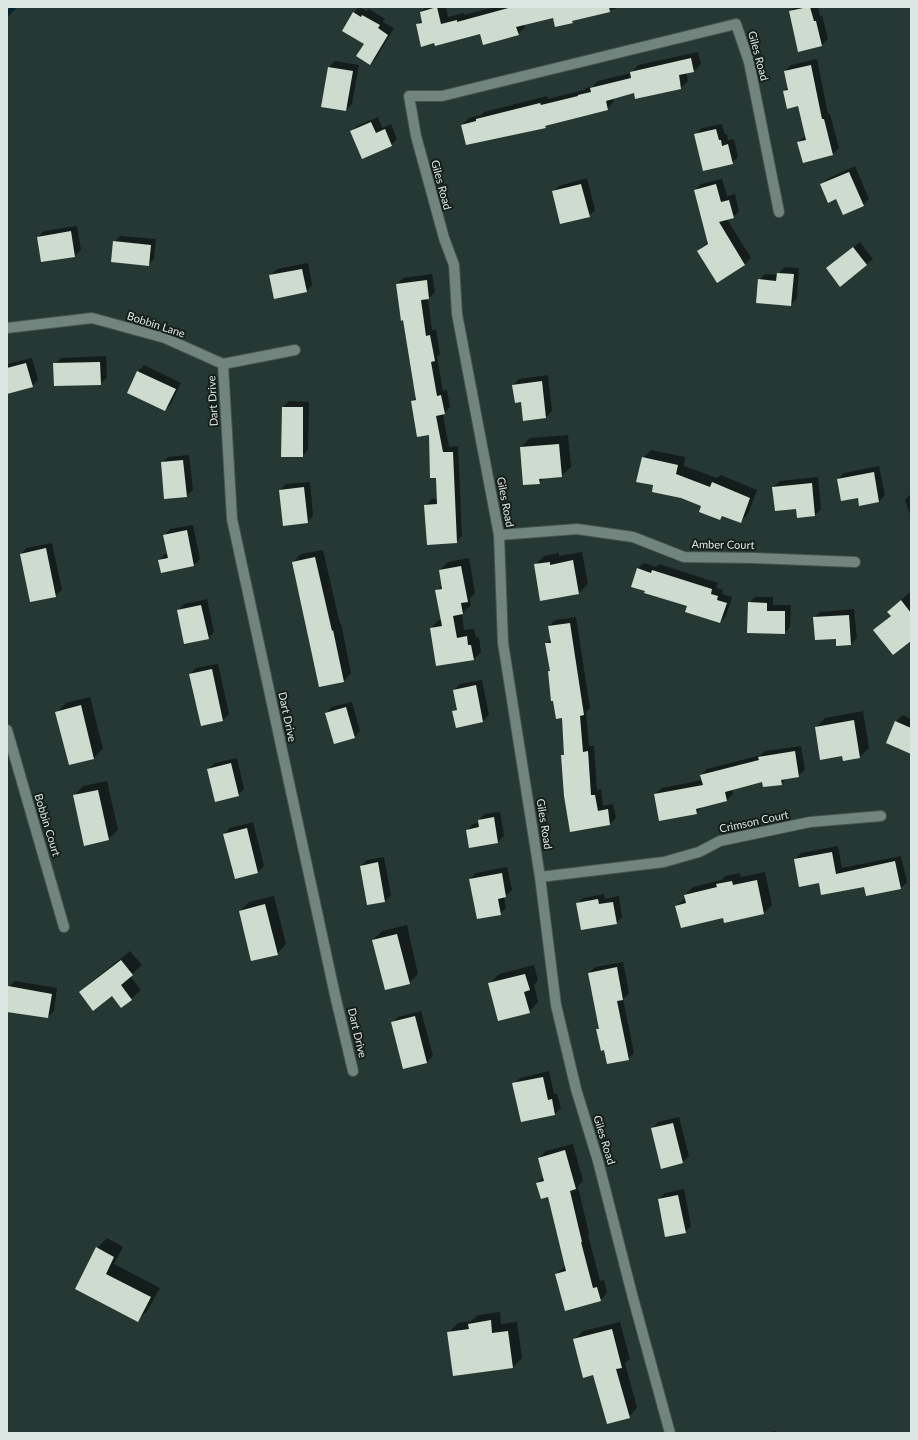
<!DOCTYPE html>
<style>
body{margin:0}
#map{position:relative;width:918px;height:1440px;overflow:hidden;background:#263833;font-family:Lato,sans-serif}
canvas{display:block}
.frame{position:absolute;inset:0;border:8px solid #dce7e4;pointer-events:none}
</style>
<div id="map">
<canvas width="918" height="1440"></canvas>
<div class="frame"></div>
</div>
<script>
const ctx = document.querySelector('canvas').getContext('2d');
ctx.lineJoin = 'round';
function fillPath(path, color) { ctx.fillStyle = color; ctx.fill(path, 'evenodd'); }
const shape = rows => new Path2D(rows.map(r => 'M' + r).join(''));
function strokePath(path, color, width, dash) { ctx.strokeStyle = color; ctx.lineWidth = width; ctx.lineCap = dash ? 'butt' : 'round'; ctx.setLineDash(dash || []); ctx.stroke(path); }
function drawText(font, color, halo, rows, align = 'center') {
  ctx.font = font + ' Lato,sans-serif'; ctx.lineWidth = 4; ctx.setLineDash([]); ctx.textBaseline = 'middle'; ctx.strokeStyle = halo; ctx.fillStyle = color; for (const [text, x, y, turn = 0] of rows) {
    ctx.save(); ctx.translate(x, y); ctx.rotate((+turn || 0) * Math.PI / 180); ctx.textAlign = isNaN(turn) ? turn : align; if (halo) ctx.strokeText(text, 0, 0); ctx.fillText(text, 0, 0); ctx.restore();
  }
}
fillPath(shape([
 [359,7,367,11,369,9,385,19,383,22,394,28,376,58,370,64,365,43,353,13],
 [426,7,446,7,448,17,464,13,464,15,495,7,622,7,574,20,572,22,554,17,524,24,525,27,518,34,481,33,417,25,422,19,421,12],
 [795,7,818,7,820,16,822,15,828,39,822,45,799,51,790,12],
 [698,52,701,64,694,71,686,72,688,81,681,88,636,98,635,92,613,97,614,101,607,109,521,133,462,125,469,118,481,115,484,112,547,96,548,99,584,90,586,88,592,87,598,81,631,73,638,65],
 [678,70,681,84,679,84],
 [817,59,828,114,830,114,839,148,833,154,798,142,806,136,798,105,784,91,788,87,785,71,791,65],
 [335,61,359,65,352,104,346,110,322,106,329,67],
 [378,117,382,128,391,124,397,139,391,145,351,132,357,126],
 [722,124,725,135,727,134,728,140,734,139,738,157,732,163,696,134,702,128],
 [855,166,869,199,863,205,837,198,821,185,827,179],
 [587,178,595,210,589,216,553,192,559,186],
 [722,179,727,196,735,194,739,211,733,217,727,219,751,258,745,264,717,281,698,251,708,242,695,190,701,184],
 [77,226,81,250,75,256,38,237,44,231],
 [120,236,156,239,154,259,148,265,114,242],
 [860,242,873,259,841,285,828,268],
 [308,263,312,285,306,291,271,275,277,269],
 [784,267,799,268,797,299,790,305,759,280,765,274,778,275],
 [432,274,435,292,428,299,432,330,436,330,440,354,437,357,443,391,447,390,450,407,443,415,449,447,458,446,462,536,456,542,426,505,432,499,438,499,437,477,430,434,412,401,416,397,397,284,403,278],
 [106,356,107,378,100,384,55,364,61,358],
 [32,358,38,380,32,386,7,393,7,364],
 [144,365,181,383,171,404,165,410,138,372],
 [548,375,552,411,546,417,522,401,513,385,519,379],
 [289,401,309,402,308,450,302,456,283,407],
 [568,435,571,467,561,476,544,478,539,483,524,484,521,447,530,438],
 [651,450,685,457,684,466,717,478,721,475,757,490,748,514,740,522,723,516,720,519,703,505,654,485,643,458],
 [189,455,193,490,186,496,162,463,168,457],
 [879,466,885,495,879,502,859,497,838,479,844,473],
 [818,477,821,509,815,515,798,517,797,508,773,487,780,481],
 [310,482,313,516,307,522,280,490,286,484],
 [911,494,911,517,905,500],
 [193,525,200,559,194,565,161,572,159,560,165,554,168,553,164,536,170,529],
 [52,543,62,590,55,596,21,554,27,548],
 [323,550,340,624,341,623,351,673,344,681,293,562,301,554],
 [582,552,588,584,579,593,541,600,535,565,544,556,559,553,559,556],
 [469,558,475,593,470,599,471,605,462,614,464,630,474,629,476,638,479,637,481,652,473,660,431,628,439,620,442,619,436,591,442,585,440,570,448,562],
 [644,563,656,567,659,564,718,583,716,588,723,590,722,594,732,597,726,616,720,622,688,605,646,590,637,569],
 [910,592,911,640,875,630,891,615,888,612],
 [755,597,773,597,773,605,791,605,790,627,784,633,749,603],
 [207,599,214,632,208,638,178,610,184,604],
 [854,609,857,638,851,644,814,618,820,612],
 [576,617,590,708,586,712,589,746,594,746,597,790,601,789,603,806,613,804,616,818,610,824,571,831,562,756,565,753,562,717,549,672,551,669,546,644,551,639,549,626,555,620],
 [218,664,229,714,223,720,190,674,196,668],
 [482,680,489,715,483,721,453,712,458,707,454,690,460,684],
 [90,697,103,749,94,758,70,764,57,712,66,703],
 [352,702,360,731,354,737,326,713,332,707],
 [863,711,869,748,860,757,843,755,816,727,825,718],
 [902,715,911,719,911,753,896,722],
 [801,746,805,770,798,776,787,778,781,784,763,781,732,789,733,794,727,800,702,807,696,813,655,794,662,788,703,780,701,776,707,769,761,755,765,751],
 [237,758,244,789,238,795,208,769,215,763],
 [107,781,118,830,108,839,74,796,83,786],
 [500,812,504,836,498,842,467,830,473,824,479,823,479,820,485,814],
 [253,822,264,866,258,872,236,878,224,834,230,828],
 [838,846,842,868,901,856,907,882,901,888,866,895,864,885,820,882,795,859,801,853],
 [384,857,391,895,385,901,368,904,361,866,367,860],
 [507,867,512,890,504,897,506,908,500,914,470,879,476,873],
 [765,872,772,905,764,913,725,922,724,917,676,906,686,898,685,895,693,887,722,880,725,876,740,873,741,877],
 [604,894,605,899,619,896,622,917,616,923,577,904,583,898],
 [274,896,286,944,277,954,240,911,249,902],
 [407,925,418,974,409,983,373,940,382,931],
 [130,951,142,965,130,976,141,990,131,999,121,1007,112,994,81,993,90,983],
 [623,962,629,993,623,999,634,1053,628,1059,605,1049,598,1030,600,1028,589,973,595,967],
 [534,965,538,980,534,985,538,1002,529,1012,489,984,499,974],
 [15,981,57,988,54,1011,48,1017,7,1011,9,987],
 [421,1011,433,1056,427,1062,392,1023,398,1017],
 [549,1071,554,1094,557,1094,561,1108,555,1114,514,1084,520,1078],
 [679,1117,689,1156,682,1163,652,1129,658,1122],
 [573,1144,583,1181,578,1186,589,1234,588,1235,600,1281,604,1280,607,1293,600,1301,556,1274,566,1266,549,1196,537,1183,544,1176,539,1158,546,1151],
 [684,1189,691,1226,685,1232,659,1199,665,1193],
 [107,1238,123,1247,114,1264,160,1288,147,1311,138,1320,76,1288,97,1248],
 [500,1312,501,1324,517,1322,522,1358,513,1367,448,1333,458,1323,471,1321,478,1315],
 [620,1322,630,1359,625,1363,637,1408,629,1417,594,1374,574,1340,583,1331],
 [776,1431,776,1433,765,1433]
]), '#0007');
strokePath(shape([
 [7,14,14,7]
]), '#062430', 5);
fillPath(shape([
 [437,7,441,24,457,20,457,22,512,7,609,7,610,12,572,21,573,23,555,27,553,18,516,27,519,35,483,45,480,34,435,46,434,43,421,47,416,24,422,23,420,12],
 [808,7,810,7,814,21,816,21,822,46,798,52,789,11],
 [353,12,361,17,362,15,380,25,378,28,388,35,370,65,356,56,364,44,342,31],
 [691,58,694,72,679,75,681,89,635,99,634,93,606,101,608,110,545,126,546,128,466,145,461,125,476,121,476,119,540,103,541,105,578,96,578,95,591,92,590,88,631,78,630,72],
 [811,65,822,119,824,119,833,155,803,163,797,142,806,140,798,106,787,109,783,91,788,90,784,71],
 [328,67,353,71,346,111,321,107],
 [371,122,376,133,385,129,392,146,362,159,350,131],
 [716,129,719,140,721,140,722,146,728,144,733,164,703,171,694,134],
 [849,172,864,206,843,215,836,199,828,203,820,184],
 [581,184,590,217,560,224,552,191],
 [716,184,721,202,729,200,734,218,719,222,745,265,717,283,697,251,708,244,694,190],
 [71,231,75,257,41,262,37,237],
 [113,241,151,245,149,266,111,262],
 [853,247,867,265,840,287,826,268],
 [302,269,307,292,274,299,269,275],
 [777,273,794,274,791,306,756,303,758,279,776,281],
 [427,280,429,299,421,300,426,336,430,335,435,361,431,362,437,396,441,395,445,414,436,416,443,452,453,452,457,543,427,545,424,505,437,504,436,478,430,478,429,435,417,437,411,401,416,400,403,320,401,321,396,284],
 [100,362,101,385,54,386,53,363],
 [26,363,33,387,7,394,7,368],
 [137,371,176,389,165,411,127,393],
 [542,381,546,418,523,421,521,402,515,403,512,385],
 [282,407,303,407,303,457,281,457],
 [559,444,562,477,539,479,540,484,523,485,520,447],
 [642,457,678,465,676,474,710,487,712,482,750,498,741,523,722,516,720,520,699,512,701,506,681,498,652,492,653,485,636,482],
 [183,460,187,497,164,499,161,462],
 [874,472,879,502,859,506,858,498,841,501,837,479],
 [812,483,815,516,797,518,796,509,775,511,772,487],
 [304,487,308,523,283,526,279,490],
 [187,530,194,566,161,573,158,560,168,558,163,535],
 [46,548,56,597,30,602,20,554],
 [315,557,332,631,333,630,344,682,319,687,292,562],
 [573,560,579,594,540,601,534,564,550,562,550,565],
 [461,566,468,602,461,603,463,614,453,616,457,638,467,636,468,645,471,645,474,660,436,666,430,628,442,626,435,590,442,589,439,570],
 [637,568,651,573,652,570,712,589,711,594,718,596,717,600,727,603,720,623,685,612,687,606,644,593,645,591,631,587],
 [901,600,911,613,911,641,893,655,873,630,891,616,887,612],
 [748,602,767,603,767,611,785,611,785,634,747,633],
 [201,605,209,639,184,644,177,610],
 [849,615,851,645,836,646,836,639,815,640,813,617],
 [570,623,584,715,580,716,583,752,588,751,591,795,595,795,598,811,608,809,610,825,570,832,564,796,561,755,564,755,562,718,556,719,553,701,551,701,548,671,550,671,545,643,551,643,548,626],
 [212,669,223,721,201,726,189,674],
 [476,685,483,722,456,728,452,711,457,710,453,690],
 [81,705,94,759,69,765,55,712],
 [346,707,355,738,334,744,325,713],
 [854,720,860,758,843,761,842,756,820,760,815,727],
 [895,721,911,728,911,754,886,743],
 [795,751,799,777,781,780,782,785,763,787,762,782,725,792,727,801,696,809,697,814,659,821,654,794,703,785,700,775,759,760,758,757],
 [231,763,239,796,215,802,207,769],
 [98,790,109,840,84,846,73,795],
 [494,817,498,843,469,848,466,830,479,827,478,820],
 [247,828,258,873,235,879,223,834],
 [832,852,836,874,895,861,901,889,866,896,864,887,821,895,819,883,799,887,794,859],
 [378,862,385,902,367,905,360,866],
 [502,873,506,897,498,899,501,915,477,919,469,879],
 [757,880,764,914,724,923,723,918,681,928,675,906,686,903,684,895,717,887,716,884,732,881,733,885],
 [598,899,599,904,613,902,617,924,581,930,576,903],
 [265,904,278,955,251,961,239,911],
 [397,934,410,984,385,990,372,940],
 [121,960,133,975,121,985,132,1000,121,1008,112,996,93,1011,79,992],
 [617,967,623,1000,617,1001,629,1060,607,1064,604,1050,601,1051,596,1029,599,1029,588,973],
 [525,974,530,990,524,992,530,1013,498,1021,488,983],
 [8,986,52,994,48,1018,7,1012],
 [415,1016,427,1063,403,1069,391,1022],
 [543,1077,548,1100,552,1099,555,1115,521,1122,512,1083],
 [673,1123,683,1163,661,1169,651,1128],
 [565,1150,576,1189,570,1191,582,1242,581,1242,593,1288,597,1287,601,1301,565,1311,555,1274,566,1271,548,1197,541,1199,536,1183,544,1181,538,1158],
 [678,1195,686,1233,665,1237,658,1199],
 [96,1247,114,1257,106,1274,151,1297,138,1322,75,1289],
 [491,1320,492,1333,508,1331,513,1368,453,1376,447,1332,469,1329,468,1324],
 [612,1329,622,1368,616,1369,630,1418,607,1424,593,1375,583,1378,573,1339]
]), '#cddcce');
const minor = shape([
 [7,328,92,318,165,338,223,364,295,350],
 [223,364,232,519,335,995,353,1071],
 [499,535,577,529,633,537,684,557,754,558,855,562],
 [7,730,64,927],
 [540,877,664,862,699,852,720,841,810,822,881,816],
 [670,1433,633,1298,598,1161,576,1089,556,1005,540,877,503,643,499,535,457,314,454,265,444,238,416,136,409,96,442,96,736,24,749,62,779,212]
]);
strokePath(minor, '#44544f', 12);
strokePath(minor, '#71857e', 10);
drawText('11px', '#dce7e4', '#161e1b', [
 ["Giles Road",758,56,75],
 ["Giles Road",441,185,75],
 ["Bobbin Lane",156,325,18],
 ["Dart Drive",213,401,-93],
 ["Giles Road",505,502,79],
 ["Amber Court",723,545,1],
 ["Dart Drive",287,717,78],
 ["Crimson Court",754,822,-12],
 ["Giles Road",544,824,81],
 ["Bobbin Court",47,825,73],
 ["Dart Drive",357,1033,77],
 ["Giles Road",604,1140,73]
]);
</script>
